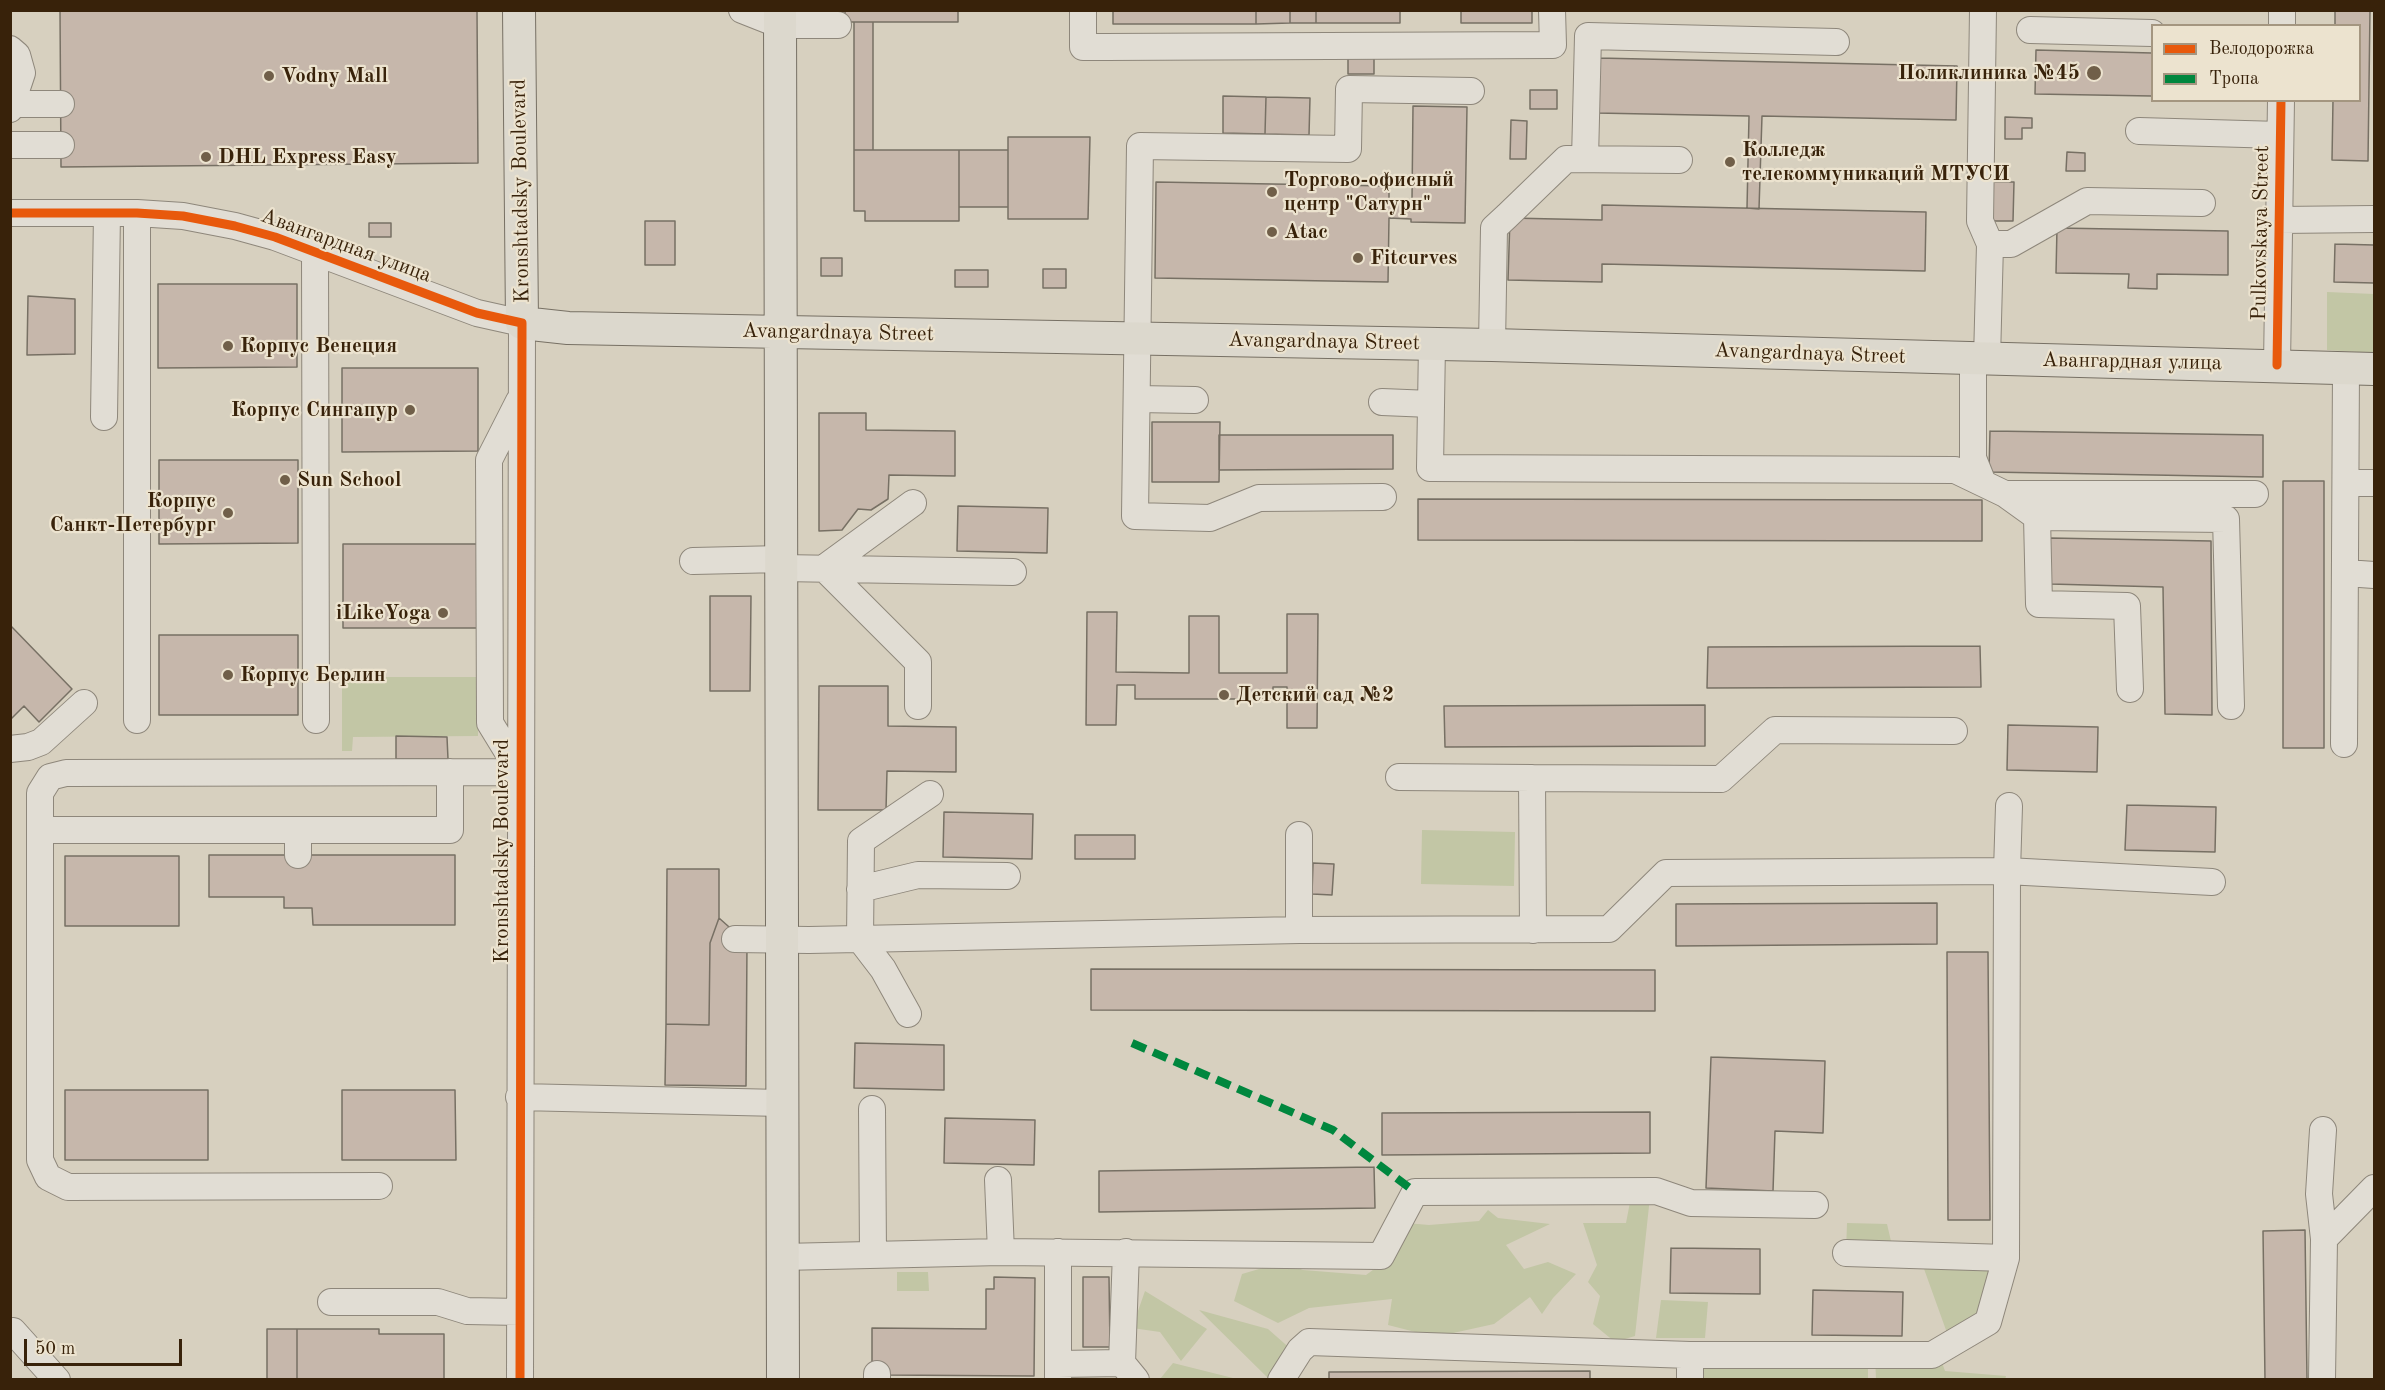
<!DOCTYPE html>
<meta charset="utf-8">
<style>
body{margin:0}
#map{position:relative;width:2385px;height:1390px;overflow:hidden;background:#d7d0bf;font-family:"Old Standard TT",serif}
canvas{display:block}
.frame{position:absolute;inset:0;border:12px solid #38220a;pointer-events:none}
.legend{position:absolute;left:2151px;top:24px;width:210px;height:78px;box-sizing:border-box;background:#ece3cf;border:2px solid #a49680;margin:0;padding:8px 10px;list-style:none;font-size:18px;color:#38220a}
.legend li{display:flex;align-items:center;gap:12px;height:30px}
.legend b{width:30px;border:2px solid #a49680}
.scale{position:absolute;left:24px;top:1339px;width:158px;height:27px;box-sizing:border-box;border:3px solid #38220a;border-top:0;padding-left:8px;font-size:18px;line-height:21px;white-space:nowrap;color:#38220a;-webkit-text-stroke:4px #ece3cf;paint-order:stroke}
</style>
<div id="map">
<canvas width="2385" height="1390"></canvas>
<div class="frame"></div>
<ul class="legend">
<li><b style="height:8px;background:#e8590c"></b>Велодорожка</li>
<li><b style="height:8px;background:#00873e"></b>Тропа</li>
</ul>
<div class="scale">50 m</div>
</div>
<script>
const ctx = document.querySelector('canvas').getContext('2d');
ctx.lineJoin = 'round';
function fillPath(path, color) { ctx.fillStyle = color; ctx.fill(path, 'evenodd'); }
const shape = rows => new Path2D(rows.map(r => 'M' + r).join(''));
function strokePath(path, color, width, dash) { ctx.strokeStyle = color; ctx.lineWidth = width; ctx.lineCap = dash ? 'butt' : 'round'; ctx.setLineDash(dash || []); ctx.stroke(path); }
function drawText(font, color, halo, rows, align = 'center') {
  ctx.font = font + ' "Old Standard TT",serif'; ctx.lineWidth = 4.5; ctx.setLineDash([]); ctx.textBaseline = 'middle'; ctx.strokeStyle = halo; ctx.fillStyle = color; for (const [text, x, y, turn = 0] of rows) {
    ctx.save(); ctx.translate(x, y); ctx.rotate((+turn || 0) * Math.PI / 180); ctx.textAlign = isNaN(turn) ? turn : align; if (halo) ctx.strokeText(text, 0, 0); ctx.fillText(text, 0, 0); ctx.restore();
  }
}
fillPath(shape([
 [2327,292,2374,294,2374,353,2327,350],
 [342,677,478,677,478,736,353,737,352,751,342,751],
 [1422,830,1515,832,1514,886,1421,884],
 [1631,1197,1650,1197,1635,1336,1615,1342,1593,1324,1600,1296,1588,1282,1597,1265,1583,1223,1626,1223],
 [1488,1210,1498,1218,1550,1224,1506,1245,1524,1269,1548,1262,1576,1274,1553,1298,1542,1314,1530,1297,1494,1324,1435,1337,1388,1325,1392,1299,1309,1308,1278,1323,1234,1301,1242,1274,1283,1262,1303,1270,1366,1275,1384,1262,1406,1223,1429,1225,1479,1221],
 [1847,1223,1887,1224,1894,1254,1846,1253],
 [1919,1255,2006,1258,1988,1322,1951,1344],
 [897,1272,928,1272,929,1291,897,1291],
 [1145,1291,1207,1329,1181,1361,1160,1332,1132,1328],
 [1661,1300,1708,1302,1705,1338,1656,1338],
 [1199,1310,1268,1329,1293,1351,1269,1379],
 [1875,1355,1940,1357,1945,1371,2006,1376,2005,1380,1876,1379],
 [1704,1361,1868,1364,1868,1379,1706,1380,1701,1376],
 [1173,1363,1237,1379,1160,1379]
]), '#c2c6a5');
const building = shape([
 [60,10,477,10,478,163,61,167,60,10],
 [845,10,958,10,958,22,845,22,845,10],
 [1113,10,1256,10,1256,24,1113,24,1113,10],
 [1256,10,1290,10,1290,23,1256,24,1256,10],
 [1290,10,1316,10,1316,23,1290,23,1290,10],
 [1316,10,1400,10,1400,23,1316,23,1316,10],
 [1461,10,1532,10,1532,23,1461,23,1461,10],
 [2335,10,2370,10,2368,161,2332,160,2333,100,2360,100,2360,26,2335,26,2335,10],
 [854,22,873,22,873,150,854,150,854,22],
 [2036,50,2152,53,2152,96,2035,94,2036,50],
 [1348,58,1374,58,1374,74,1348,74,1348,58],
 [1598,58,1957,66,1956,120,1762,116,1759,209,1747,208,1749,116,1596,113,1598,58],
 [1530,90,1557,90,1557,109,1530,109,1530,90],
 [1223,96,1266,97,1265,134,1223,133,1223,96],
 [1266,97,1310,98,1309,135,1265,134,1266,97],
 [1413,106,1467,107,1465,223,1411,222,1411,219,1389,218,1388,282,1155,278,1156,182,1389,186,1389,199,1412,200,1413,106],
 [2005,117,2032,118,2032,128,2022,128,2022,139,2005,139,2005,117],
 [1511,120,1527,121,1526,159,1510,159,1511,120],
 [1008,137,1090,137,1088,219,1008,219,1008,137],
 [854,150,959,150,959,221,865,221,865,211,854,211,854,150],
 [959,150,1008,150,1008,207,959,207,959,150],
 [2067,152,2085,153,2085,171,2066,171,2067,152],
 [1990,182,2014,182,2013,221,1989,221,1990,182],
 [1602,205,1926,212,1925,271,1602,264,1602,282,1508,280,1510,218,1602,220,1602,205],
 [645,221,675,221,675,265,645,265,645,221],
 [369,223,391,223,391,237,369,237,369,223],
 [2057,228,2228,231,2228,275,2157,274,2157,289,2128,288,2129,274,2056,273,2057,228],
 [2335,244,2374,245,2374,283,2334,282,2335,244],
 [821,258,842,258,842,276,821,276,821,258],
 [1043,269,1066,269,1066,288,1043,288,1043,269],
 [955,270,988,270,988,287,955,287,955,270],
 [158,284,297,284,297,367,158,368,158,284],
 [28,296,75,299,75,354,27,355,28,296],
 [342,368,478,368,478,451,342,452,342,368],
 [819,413,866,413,866,430,955,431,955,476,889,475,888,499,871,510,858,509,842,530,819,531,819,413],
 [1152,422,1220,422,1219,482,1152,482,1152,422],
 [1990,431,2263,435,2263,477,1989,472,1990,431],
 [1219,435,1393,435,1393,469,1219,470,1219,435],
 [159,460,298,460,298,543,159,544,159,460],
 [2283,481,2324,481,2324,748,2283,748,2283,481],
 [1418,499,1982,500,1982,541,1418,540,1418,499],
 [958,506,1048,508,1047,553,957,551,958,506],
 [2050,538,2211,541,2212,715,2165,714,2163,587,2050,584,2050,538],
 [343,544,478,544,478,628,343,628,343,544],
 [710,596,751,596,750,691,710,691,710,596],
 [1087,612,1117,612,1116,672,1189,673,1189,616,1219,616,1219,673,1287,673,1287,614,1318,614,1317,728,1287,728,1287,687,1273,687,1273,699,1135,699,1135,685,1117,685,1116,725,1086,725,1087,612],
 [10,625,72,689,39,722,24,706,10,720,10,625],
 [159,635,298,635,298,715,159,715,159,635],
 [1980,646,1981,687,1707,688,1708,647,1980,646],
 [819,686,888,686,888,726,956,727,956,772,887,771,886,810,818,810,819,686],
 [1705,705,1705,746,1445,747,1444,706,1705,705],
 [2008,725,2098,727,2097,772,2007,770,2008,725],
 [396,736,447,737,448,759,396,759,396,736],
 [2127,805,2216,807,2215,852,2125,850,2127,805],
 [944,812,1033,814,1032,859,943,857,944,812],
 [1075,835,1135,835,1135,859,1075,859,1075,835],
 [209,855,455,855,455,925,313,925,312,908,284,908,284,897,209,897,209,855],
 [65,856,179,856,179,926,65,926,65,856],
 [1313,863,1334,864,1332,895,1312,894,1313,863],
 [667,869,719,869,719,918,710,943,709,1025,666,1024,667,869],
 [1937,903,1937,944,1676,946,1676,904,1937,903],
 [719,918,747,943,746,1086,665,1085,666,1024,709,1025,710,943,719,918],
 [1947,952,1988,952,1990,1220,1948,1220,1947,952],
 [1091,969,1655,970,1655,1011,1091,1010,1091,969],
 [855,1043,944,1045,944,1090,854,1088,855,1043],
 [1711,1057,1825,1061,1823,1133,1775,1131,1773,1191,1706,1188,1711,1057],
 [65,1090,208,1090,208,1160,65,1160,65,1090],
 [342,1090,455,1090,456,1160,342,1160,342,1090],
 [1650,1112,1650,1153,1382,1155,1382,1113,1650,1112],
 [945,1118,1035,1120,1034,1165,944,1163,945,1118],
 [1374,1167,1375,1208,1099,1212,1099,1171,1374,1167],
 [2305,1230,2307,1380,2265,1380,2263,1231,2305,1230],
 [1671,1248,1760,1249,1760,1294,1670,1293,1671,1248],
 [994,1277,1035,1278,1034,1376,884,1375,872,1365,872,1328,986,1329,986,1289,994,1289,994,1277],
 [1083,1277,1109,1277,1110,1347,1083,1347,1083,1277],
 [1813,1290,1903,1292,1902,1336,1812,1335,1813,1290],
 [267,1329,297,1329,297,1380,267,1380,267,1329],
 [297,1329,379,1329,379,1334,444,1334,444,1380,297,1380,297,1329],
 [1590,1371,1590,1380,1329,1380,1329,1372,1590,1371]
]);
fillPath(building, '#c6b7ab');
strokePath(building, '#777064', 1.5);
const minor = shape([
 [742,10,780,25,838,25],
 [1083,10,1083,47,1105,47,1553,45,1552,10],
 [1983,10,1980,221,1990,244,1987,359],
 [2282,26,2282,10],
 [2030,30,2152,33],
 [10,49,17,55,22,73,10,109],
 [12,104,61,104],
 [2139,131,2280,135],
 [10,145,61,145],
 [1585,159,1588,36,1836,42],
 [10,213,137,213,183,216,235,226,275,237,477,313,522,323,520,1380],
 [137,213,137,720],
 [2279,220,2374,219],
 [1990,244,2011,244,2087,201,2202,203],
 [315,252,316,720],
 [1432,344,1430,468,1955,470,2005,494,2255,494],
 [1492,345,1494,228,1507,216,1566,159,1679,160],
 [1973,359,1973,458,1983,483],
 [2277,365,2281,100],
 [1137,399,1195,400],
 [519,401,489,460,490,723,520,772],
 [1382,402,1431,404],
 [104,417,107,213],
 [2346,483,2374,483],
 [2005,494,2037,517,2226,519,2231,706],
 [1383,497,1259,498,1210,518,1135,516,1140,146,1348,149,1349,89,1471,91],
 [913,503,824,568,918,662,918,706],
 [2037,517,2039,604,2127,606,2130,689],
 [693,561,782,559],
 [782,568,1013,572],
 [2346,573,2374,575],
 [2344,744,2346,368],
 [10,749,28,747,41,742,84,703],
 [1399,777,1532,778],
 [2009,806,2007,871,2212,882],
 [40,830,450,830,450,772],
 [1299,835,1299,930],
 [298,855,298,830],
 [860,889,918,875,1007,876],
 [1533,930,1532,778,1721,779,1775,730,1954,731],
 [735,939,809,940,1299,930,1609,929,1666,873,2007,871,2006,1258,1988,1322,1932,1355,1690,1355,1309,1342,1300,1350,1281,1380],
 [908,1014,883,969,860,939,861,841,930,794],
 [519,1097,781,1103],
 [872,1109,873,1255],
 [2323,1130,2319,1194,2324,1239],
 [998,1180,1001,1252],
 [379,1186,68,1187,48,1177,40,1160,40,793,50,777,66,773,521,772],
 [1126,1252,1122,1363,1136,1380],
 [1846,1253,2006,1258],
 [782,1257,1001,1252,1381,1256,1415,1192,1656,1191,1691,1203,1815,1205],
 [331,1302,438,1302,467,1311,520,1312],
 [13,1331,57,1380],
 [1690,1355,1690,1380],
 [1058,1364,1058,1252],
 [877,1380,877,1374],
 [1058,1380,1058,1364,1122,1363],
 [2322,1380,2324,1239,2374,1188]
]);
const major = shape([
 [519,10,522,323,568,328,1492,345,2374,369],
 [780,10,783,1380]
]);
strokePath(minor, '#8e877b', 28);
strokePath(major, '#777064', 34);
strokePath(minor, '#e1ddd4', 26);
strokePath(major, '#dcd8cd', 32);
strokePath(shape([
 [1132,1043,1333,1130,1415,1192]
]), '#00873e', 8, [15, 8]);
strokePath(shape([
 [10,213,137,213,183,216,235,226,275,237,477,313,522,323,520,1380],
 [2277,365,2281,100]
]), '#e8590c', 9);
for (const [x, y, r, color] of [
 [2094,73,8,"#705f49"],
 [269,76,6,"#705f49"],
 [206,157,6,"#705f49"],
 [1730,162,6,"#705f49"],
 [1272,192,6,"#705f49"],
 [1272,232,6,"#705f49"],
 [1358,258,6,"#705f49"],
 [228,346,6,"#705f49"],
 [410,410,6,"#705f49"],
 [285,480,6,"#705f49"],
 [228,513,6,"#705f49"],
 [443,613,6,"#705f49"],
 [228,675,6,"#705f49"],
 [1224,695,6,"#705f49"]
]) { const dot = new Path2D(); dot.arc(x, y, r, 0, 2 * Math.PI); ctx.fillStyle = color; ctx.fill(dot); strokePath(dot, '#ece3cf', 2); }
drawText('bold 21px', '#38220a', '#ece3cf', [
 ["Поликлиника №45",2080,73,"right"],
 ["Vodny Mall",281,76],
 ["Колледж",1742,150],
 ["телекоммуникаций МТУСИ",1742,174],
 ["DHL Express Easy",218,157],
 ["Торгово-офисный",1284,180],
 ["центр \"Сатурн\"",1284,204],
 ["Atac",1284,232],
 ["Fitcurves",1370,258],
 ["Корпус Венеция",240,346],
 ["Корпус Сингапур",398,410,"right"],
 ["Sun School",297,480],
 ["Корпус",216,501,"right"],
 ["Санкт-Петербург",216,525,"right"],
 ["iLikeYoga",431,613,"right"],
 ["Корпус Берлин",240,675],
 ["Детский сад №2",1236,695]
], 'left');
drawText('21px', '#38220a', '#ece3cf', [
 ["Kronshtadsky Boulevard",521,191,-91],
 ["Pulkovskaya Street",2261,233,-89],
 ["Авангардная улица",346,246,20],
 ["Avangardnaya Street",838,333,1],
 ["Avangardnaya Street",1324,342,1],
 ["Avangardnaya Street",1810,354,2],
 ["Авангардная улица",2132,362,1],
 ["Kronshtadsky Boulevard",502,851,-90]
]);
</script>
